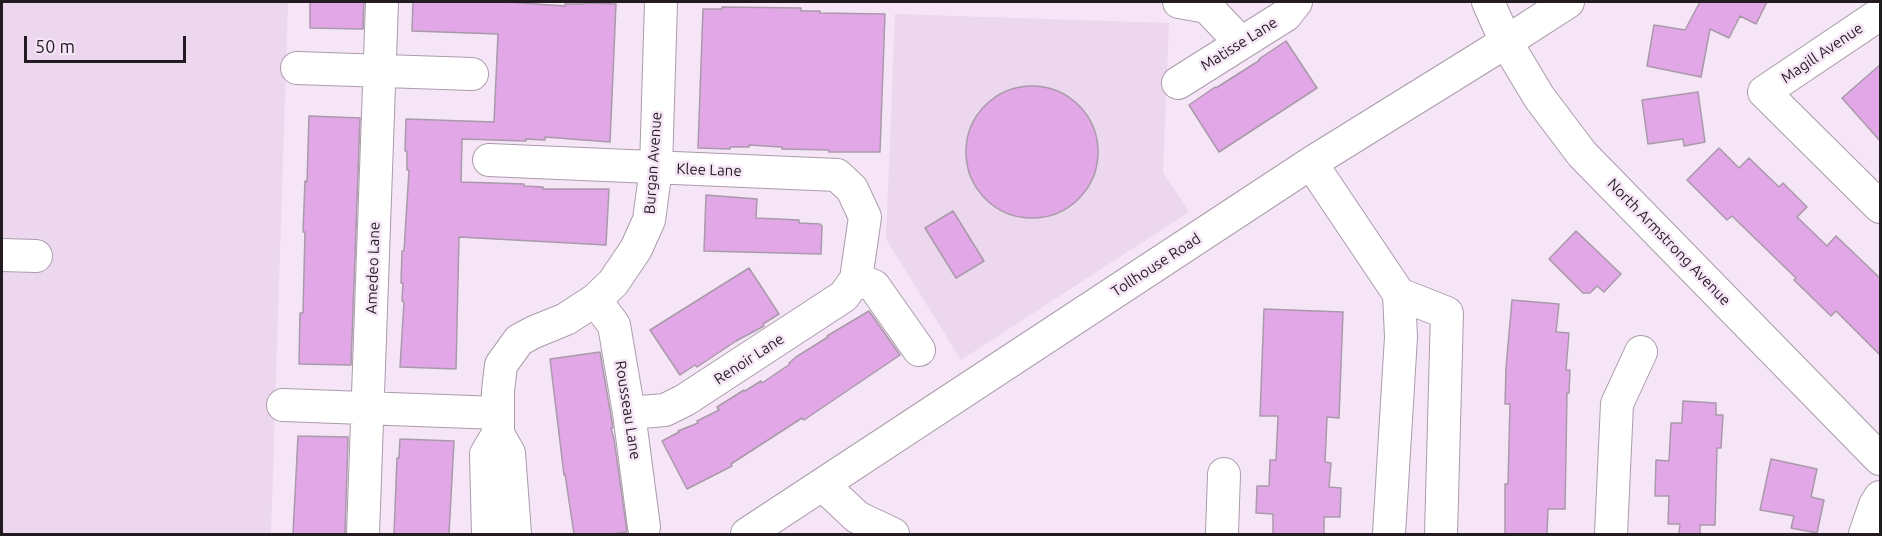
<!DOCTYPE html>
<style>
body{margin:0}
#map{position:relative;width:1882px;height:536px;overflow:hidden;background:#f5e5f6;font-family:Ubuntu,sans-serif}
canvas{display:block}
.frame{position:absolute;inset:0;border:3px solid #221c22;pointer-events:none}
.scale{position:absolute;left:24px;top:36px;width:162px;height:27px;box-sizing:border-box;border:3px solid #221c22;border-top:0;padding-left:8px;font-size:18px;line-height:21px;white-space:nowrap;color:#221c22;-webkit-text-stroke:4px #f5e5f6;paint-order:stroke}
</style>
<div id="map">
<canvas width="1882" height="536"></canvas>
<div class="frame"></div>
<div class="scale">50 m</div>
</div>
<script>
const ctx = document.querySelector('canvas').getContext('2d');
ctx.lineJoin = 'round';
function fillPath(path, color) { ctx.fillStyle = color; ctx.fill(path, 'evenodd'); }
const shape = rows => new Path2D(rows.map(r => 'M' + r).join(''));
function strokePath(path, color, width, dash) { ctx.strokeStyle = color; ctx.lineWidth = width; ctx.lineCap = dash ? 'butt' : 'round'; ctx.setLineDash(dash || []); ctx.stroke(path); }
function drawText(font, color, halo, rows, align = 'center') {
  ctx.font = font + ' Ubuntu,sans-serif'; ctx.lineWidth = 5; ctx.setLineDash([]); ctx.textBaseline = 'middle'; ctx.strokeStyle = halo; ctx.fillStyle = color; for (const [text, x, y, turn = 0] of rows) {
    ctx.save(); ctx.translate(x, y); ctx.rotate((+turn || 0) * Math.PI / 180); ctx.textAlign = isNaN(turn) ? turn : align; if (halo) ctx.strokeText(text, 0, 0); ctx.fillText(text, 0, 0); ctx.restore();
  }
}
fillPath(shape([
 [2,2,288,2,271,534,2,534],
 [895,14,1169,23,1163,172,1189,212,961,360,886,239]
]), '#ecd7ee');
const building = shape([
 [310,2,364,2,363,29,310,28,310,2],
 [413,2,506,2,565,6,565,4,584,4,584,3,616,4,610,142,545,137,545,140,526,139,526,141,462,139,461,182,524,184,524,186,543,187,543,189,609,189,606,245,459,237,456,369,400,367,404,302,402,301,403,283,401,283,402,251,404,251,409,170,407,170,407,151,405,151,406,119,494,122,498,34,412,31,413,2],
 [1700,2,1767,2,1756,24,1740,16,1729,38,1710,29,1701,77,1647,66,1654,25,1685,30,1700,2],
 [722,7,801,8,801,11,820,11,820,13,885,14,880,152,829,152,829,150,782,149,782,147,749,145,749,147,730,147,730,149,698,148,703,9,722,9,722,7],
 [1286,41,1317,88,1219,152,1189,105,1215,87,1216,88,1260,60,1259,59,1286,41],
 [1881,64,1881,142,1842,98,1881,64],
 '966 152a66 66 0 1 1 132 0a66 66 0 1 1-132 0Z',
 [1698,92,1705,142,1684,146,1683,139,1648,144,1642,100,1698,92],
 [309,116,360,118,351,365,299,364,300,313,303,313,305,232,303,232,305,181,307,182,309,116],
 [1719,148,1739,168,1749,158,1779,187,1783,183,1807,207,1797,217,1827,246,1836,236,1881,279,1881,356,1836,311,1831,316,1794,280,1796,278,1732,216,1727,220,1687,180,1719,148],
 [706,195,757,199,756,218,799,220,799,223,820,224,822,226,821,254,704,251,706,195],
 [953,211,984,261,956,278,925,228,953,211],
 [1576,231,1621,274,1604,292,1597,286,1590,293,1583,293,1549,259,1576,231],
 [749,268,779,314,763,324,764,326,736,341,697,367,695,365,680,375,650,330,749,268],
 [1512,300,1559,304,1556,332,1569,333,1566,370,1570,370,1569,393,1567,393,1565,509,1548,509,1547,534,1505,534,1505,484,1508,484,1510,404,1505,404,1506,368,1512,300],
 [1264,309,1343,312,1339,418,1327,417,1325,462,1331,463,1329,487,1341,488,1340,517,1324,517,1324,534,1273,534,1273,514,1256,513,1257,486,1269,486,1270,460,1276,460,1278,416,1260,416,1264,309],
 [869,311,900,355,804,420,802,418,731,464,732,466,687,489,662,441,679,432,678,431,698,423,697,421,719,410,717,407,744,390,745,391,761,381,762,383,790,364,789,363,796,357,828,337,827,336,869,311],
 [600,352,611,416,613,428,611,428,614,439,627,532,611,534,574,534,565,474,564,475,550,359,600,352],
 [1683,401,1716,403,1716,415,1723,415,1721,448,1717,448,1715,525,1700,525,1700,534,1679,534,1680,524,1668,524,1669,496,1655,496,1656,460,1669,461,1671,423,1682,423,1683,401],
 [298,436,348,437,345,534,293,534,298,436],
 [400,439,454,441,449,534,394,534,397,458,399,458,400,439],
 [1771,459,1817,469,1811,497,1824,500,1817,533,1791,528,1794,516,1760,510,1771,459]
]);
fillPath(building, '#e1a7e6');
strokePath(building, '#a99aaa', 1.5);
const minor = shape([
 [1179,2,1207,7,1241,43],
 [1488,2,1506,42,1539,97,1582,154,1880,459],
 [1880,14,1764,92,1880,207],
 [297,68,472,74],
 [1178,83,1286,15,1296,2],
 [489,160,837,175,852,189,865,217,856,279,844,296,685,400,665,410,629,413],
 [1311,163,1399,294,1401,337,1389,534],
 [2,255,36,256],
 [856,279,874,286,919,350],
 [1399,294,1447,313,1441,534],
 [595,300,614,325,629,413,644,527],
 [283,405,498,413],
 [823,485,857,517,893,534],
 [363,534,382,2],
 [488,534,486,454,498,434],
 [515,534,509,453,498,434,498,391,501,365,519,340,534,332,566,319,595,300,613,283,636,249,649,220,656,168,661,2],
 [747,534,1311,163,1506,42,1568,2],
 [1222,534,1224,474],
 [1611,534,1617,404,1641,352],
 [1865,534,1875,505,1880,497]
]);
strokePath(minor, '#ab9cac', 34);
strokePath(minor, '#fff', 32);
drawText('15px', '#221c22', '#f5e5f6', [
 ["Matisse Lane",1239,44,-32],
 ["Magill Avenue",1822,53,-34],
 ["Burgan Avenue",653,163,-86],
 ["Klee Lane",709,170,2],
 ["North Armstrong Avenue",1669,242,46],
 ["Tollhouse Road",1156,265,-33],
 ["Amedeo Lane",373,268,-88],
 ["Renoir Lane",749,359,-33],
 ["Rousseau Lane",628,410,81]
]);
</script>
